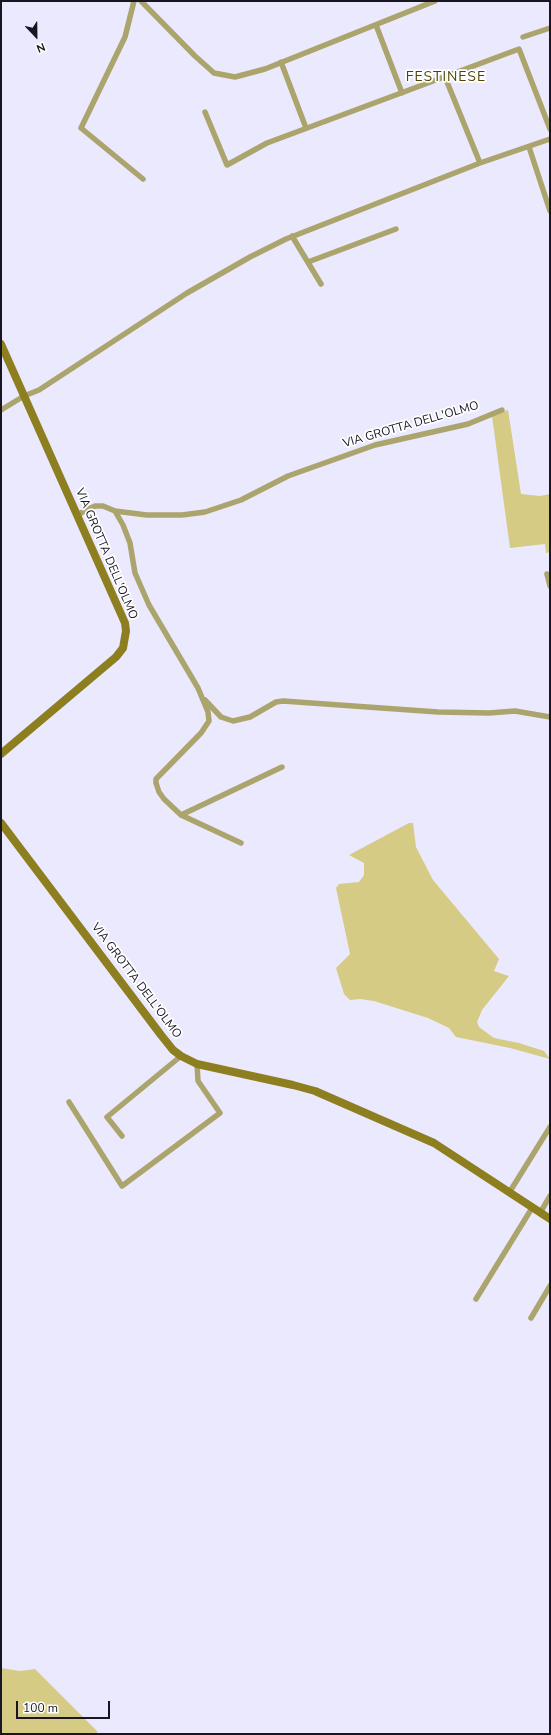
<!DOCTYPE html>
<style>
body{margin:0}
#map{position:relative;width:551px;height:1735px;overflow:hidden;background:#ebe9fe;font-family:"Nunito Sans",sans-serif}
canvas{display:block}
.frame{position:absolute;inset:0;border:2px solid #171622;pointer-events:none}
.north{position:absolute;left:16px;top:16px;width:40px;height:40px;-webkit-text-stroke:3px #fff;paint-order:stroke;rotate:158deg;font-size:11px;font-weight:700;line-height:16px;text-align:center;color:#171622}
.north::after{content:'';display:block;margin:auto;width:14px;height:18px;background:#171622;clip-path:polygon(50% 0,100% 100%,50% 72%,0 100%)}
.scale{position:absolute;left:16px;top:1701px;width:94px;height:18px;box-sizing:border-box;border:2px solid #171622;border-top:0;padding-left:5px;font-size:12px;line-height:14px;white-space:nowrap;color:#171622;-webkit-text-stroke:3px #fff;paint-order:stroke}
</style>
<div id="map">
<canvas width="551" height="1735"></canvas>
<div class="frame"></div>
<div class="north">N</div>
<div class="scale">100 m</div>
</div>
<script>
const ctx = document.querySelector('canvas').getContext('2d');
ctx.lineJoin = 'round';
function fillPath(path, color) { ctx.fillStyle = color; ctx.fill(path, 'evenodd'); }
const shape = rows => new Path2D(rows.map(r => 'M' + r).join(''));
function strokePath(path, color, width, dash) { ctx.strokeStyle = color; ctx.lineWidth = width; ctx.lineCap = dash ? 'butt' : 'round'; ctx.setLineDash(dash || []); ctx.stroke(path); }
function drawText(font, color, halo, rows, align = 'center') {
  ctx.font = font + ' "Nunito Sans",sans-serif'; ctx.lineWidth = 3.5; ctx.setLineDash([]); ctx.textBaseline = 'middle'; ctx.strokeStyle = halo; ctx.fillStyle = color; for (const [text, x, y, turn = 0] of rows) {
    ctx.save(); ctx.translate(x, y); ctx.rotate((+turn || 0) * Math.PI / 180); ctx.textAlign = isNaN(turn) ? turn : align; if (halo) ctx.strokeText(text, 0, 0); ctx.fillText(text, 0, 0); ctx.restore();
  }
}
fillPath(shape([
 [508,410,521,494,540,496,550,494,550,552,546,553,545,544,510,548,492,416],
 [409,823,413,823,416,847,433,880,499,959,494,971,509,976,482,1010,477,1022,479,1027,494,1038,519,1043,544,1051,550,1059,510,1048,456,1037,449,1028,428,1018,374,1001,360,999,350,1000,344,994,336,968,350,954,336,888,339,884,359,882,364,875,364,863,349,855],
 [1,1668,20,1671,35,1669,98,1732,95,1734,1,1734]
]), '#d5cb85');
strokePath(shape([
 [134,1,125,37,81,128,143,179],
 [141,1,195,56,214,73,235,77,265,69,435,1],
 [376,25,402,93],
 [523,37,550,28],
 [281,62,306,128],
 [445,77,480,163],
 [205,112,227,165,267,143,519,49,550,129],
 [529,147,550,211],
 [292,236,321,284],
 [308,262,396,229],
 [1,410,24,396,39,390,187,293,250,257,286,239,480,163,550,139],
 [115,511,123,525,130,543,135,573,149,605,198,688,208,712,209,721,201,733,156,779,156,783,159,792,164,799,181,815,241,843],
 [77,515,95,506,103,506,115,511,147,515,182,515,205,512,241,500,288,476,375,445,468,424,502,410],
 [547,574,550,586],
 [205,700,221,717,233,721,250,717,276,702,283,701,438,712,489,713,515,711,550,717],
 [181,815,282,767],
 [69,1102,122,1186,220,1113,198,1081,197,1064],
 [122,1136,107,1117,181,1056],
 [509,1193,550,1127],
 [540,1213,550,1196],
 [476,1299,532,1208],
 [531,1318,550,1286]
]), '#aca46d', 5.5);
strokePath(shape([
 [1,344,125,623,126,631,123,648,116,657,1,754],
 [1,823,161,1035,173,1050,181,1056,197,1064,293,1085,315,1091,434,1143,550,1219]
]), '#8d7f1f', 8);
drawText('12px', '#171622', '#fff', [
 ["VIA GROTTA DELL'OLMO",411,425,-16],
 ["VIA GROTTA DELL'OLMO",106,554,67],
 ["VIA GROTTA DELL'OLMO",136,981,53]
]);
ctx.letterSpacing = '1px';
drawText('14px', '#4e4501', '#fff', [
 ["FESTINESE",446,78]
]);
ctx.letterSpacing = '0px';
</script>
